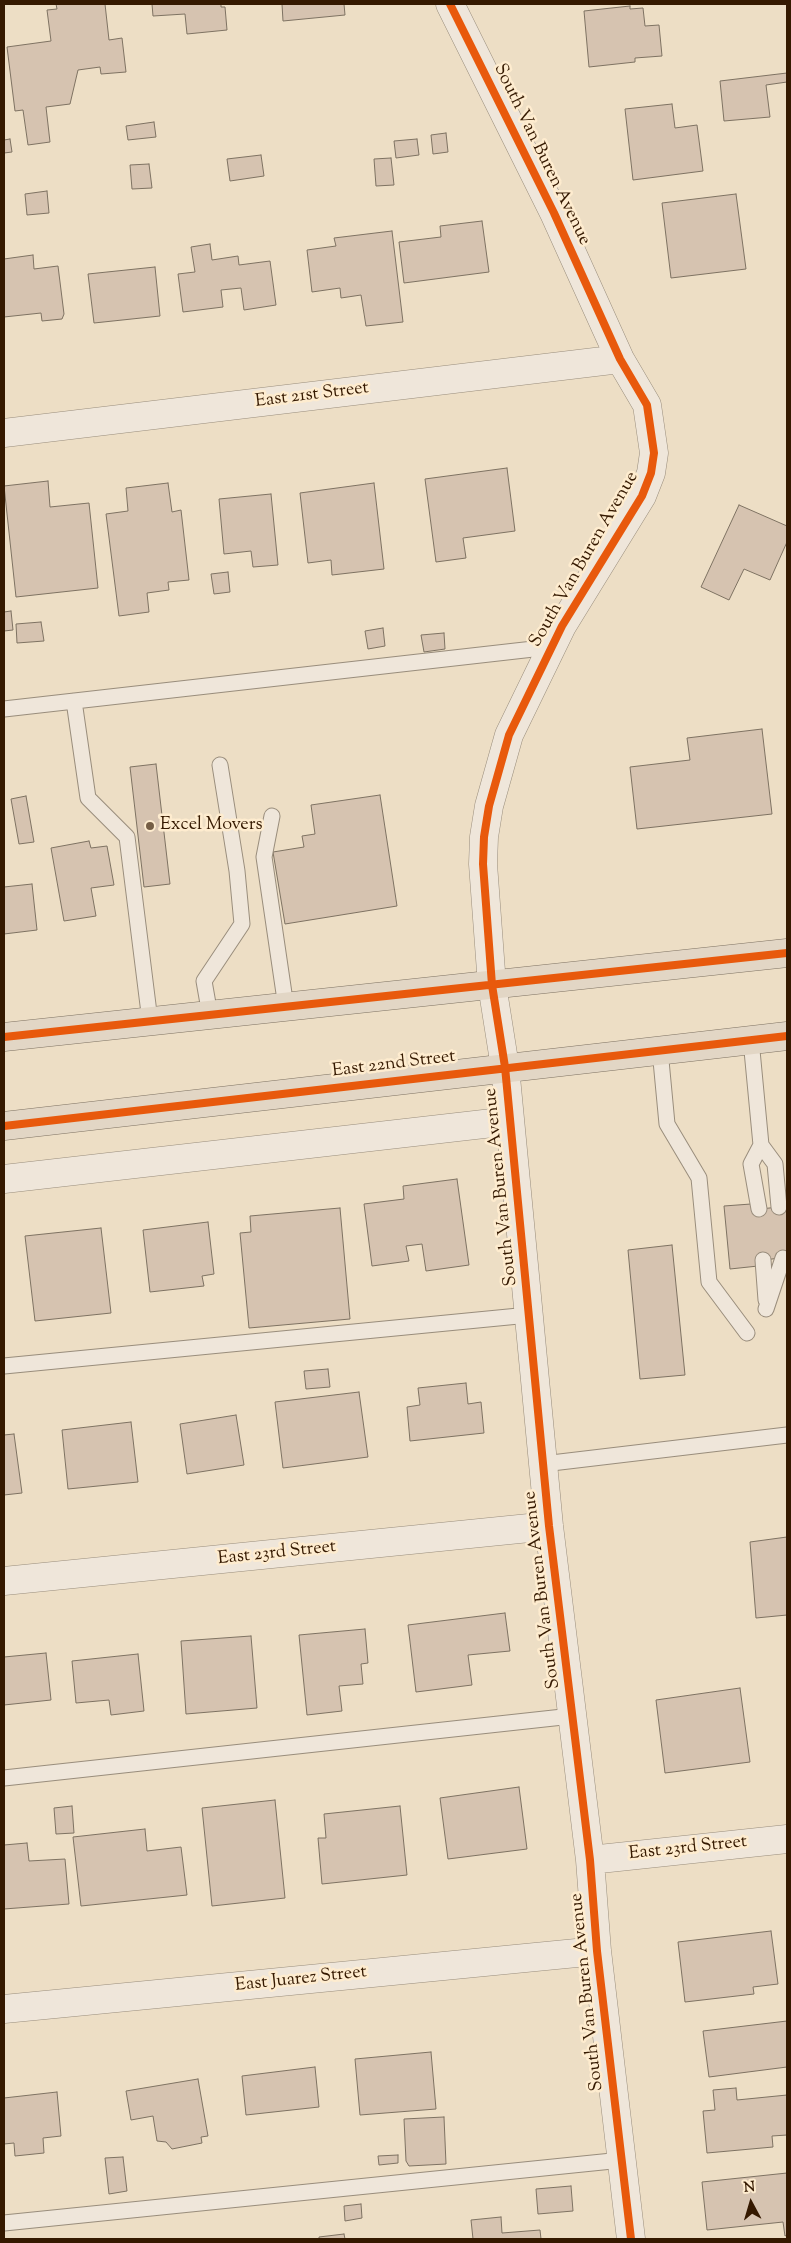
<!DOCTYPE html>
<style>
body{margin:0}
#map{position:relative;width:791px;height:2243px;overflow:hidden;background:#eddec5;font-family:"Sorts Mill Goudy",serif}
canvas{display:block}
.frame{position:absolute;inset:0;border:5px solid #351900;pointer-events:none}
.north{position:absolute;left:726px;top:2178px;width:50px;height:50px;-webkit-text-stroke:4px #feeccf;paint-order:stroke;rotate:354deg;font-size:14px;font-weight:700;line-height:20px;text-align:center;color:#351900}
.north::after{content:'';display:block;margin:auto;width:18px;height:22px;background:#351900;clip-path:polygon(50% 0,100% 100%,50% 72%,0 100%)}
</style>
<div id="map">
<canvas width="791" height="2243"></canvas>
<div class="frame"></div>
<div class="north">N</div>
</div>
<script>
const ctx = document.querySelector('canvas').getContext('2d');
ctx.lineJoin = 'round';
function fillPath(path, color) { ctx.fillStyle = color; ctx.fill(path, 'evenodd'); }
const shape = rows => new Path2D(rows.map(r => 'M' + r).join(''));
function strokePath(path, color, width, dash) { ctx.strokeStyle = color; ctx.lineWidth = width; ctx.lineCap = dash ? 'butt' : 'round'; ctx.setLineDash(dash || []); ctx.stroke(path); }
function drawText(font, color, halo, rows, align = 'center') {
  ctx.font = font + ' "Sorts Mill Goudy",serif'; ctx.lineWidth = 5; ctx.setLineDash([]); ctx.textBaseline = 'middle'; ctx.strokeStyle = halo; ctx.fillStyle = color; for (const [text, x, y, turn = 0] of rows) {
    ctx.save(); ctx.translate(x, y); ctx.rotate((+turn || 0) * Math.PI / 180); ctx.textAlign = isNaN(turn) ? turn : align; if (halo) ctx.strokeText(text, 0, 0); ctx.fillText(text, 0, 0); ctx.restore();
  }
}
const building = shape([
 [56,4,105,4,109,40,122,38,126,72,101,74,100,67,78,70,70,104,46,107,50,142,28,145,23,110,15,111,7,47,51,41,47,10,57,9,56,4],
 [152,4,221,4,221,7,225,7,227,30,187,34,185,14,153,16,152,4],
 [282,4,344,4,345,15,283,21,282,4],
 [630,6,630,9,643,8,645,26,659,25,662,56,635,58,635,62,589,67,584,11,630,6],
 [787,73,787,82,766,85,770,117,724,121,720,81,787,73],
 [672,104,675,128,697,125,703,171,633,180,625,109,672,104],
 [154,122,156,137,128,140,126,126,154,122],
 [446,133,448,152,433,154,431,135,446,133],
 [10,139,12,152,4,153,4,140,10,139],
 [417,139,419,155,396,158,394,141,417,139],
 [261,155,264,176,230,181,227,159,261,155],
 [391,158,394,185,376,186,374,159,391,158],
 [149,164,152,188,132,189,130,165,149,164],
 [47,191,49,213,27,215,25,194,47,191],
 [736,194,746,269,671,278,662,203,736,194],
 [482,221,489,272,404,283,399,242,441,237,440,226,482,221],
 [392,231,403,322,366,326,361,295,341,298,340,288,312,292,307,250,336,246,334,238,392,231],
 [210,244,212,260,238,256,239,265,270,261,276,305,244,310,241,288,221,290,223,307,183,312,178,274,195,272,191,247,210,244],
 [33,255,34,269,58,266,64,314,62,319,42,321,41,313,4,317,4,259,33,255],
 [155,267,160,316,94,323,88,274,155,267],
 [507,468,515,531,463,538,466,558,436,562,425,479,507,468],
 [48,481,50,507,89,503,98,588,16,597,4,486,48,481],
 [168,483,172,512,181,510,189,580,168,582,169,590,147,593,149,612,119,616,106,514,128,511,126,488,168,483],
 [374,483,384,569,332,575,331,560,308,563,300,493,374,483],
 [271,494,278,565,253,567,251,551,224,554,219,499,271,494],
 [739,505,787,526,787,542,770,580,744,569,729,600,701,587,739,505],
 [228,572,230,592,214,594,211,574,228,572],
 [11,611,13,630,4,631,4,612,11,611],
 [41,622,44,641,17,643,16,624,41,622],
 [383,628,385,646,368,649,365,631,383,628],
 [444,633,445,649,424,652,421,635,444,633],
 [762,729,772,814,637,829,630,767,690,760,687,738,762,729],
 [156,764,170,884,144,887,130,767,156,764],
 [380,795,397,906,285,924,273,852,304,847,302,836,315,834,311,805,380,795],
 [26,796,34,842,19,844,11,799,26,796],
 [89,841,91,848,107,846,114,885,91,888,96,916,64,921,51,848,89,841],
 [32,884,37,930,4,934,4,887,32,884],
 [457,1179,469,1265,426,1271,422,1244,406,1246,409,1261,372,1266,364,1204,404,1199,403,1186,457,1179],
 [751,1204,752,1210,787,1206,787,1257,757,1261,758,1266,730,1269,724,1206,751,1204],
 [340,1208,350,1319,249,1328,240,1233,251,1232,250,1216,340,1208],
 [208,1222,214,1274,202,1276,204,1286,150,1292,143,1230,208,1222],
 [101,1228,111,1313,35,1321,25,1236,101,1228],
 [672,1245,685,1375,640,1379,628,1250,672,1245],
 [328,1369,330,1387,306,1389,304,1371,328,1369],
 [466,1383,468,1404,481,1402,484,1433,410,1441,407,1407,420,1405,418,1388,466,1383],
 [359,1392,368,1457,283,1468,275,1402,359,1392],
 [236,1415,244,1465,187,1474,180,1424,236,1415],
 [131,1422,138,1482,68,1489,62,1430,131,1422],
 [14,1434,22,1493,4,1495,4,1435,14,1434],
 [787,1537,787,1615,756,1618,750,1542,787,1537],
 [505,1613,510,1651,468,1655,472,1685,416,1692,408,1625,505,1613],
 [365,1629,368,1663,361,1664,363,1684,339,1686,342,1711,307,1715,299,1635,365,1629],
 [251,1636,257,1708,186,1714,181,1641,251,1636],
 [46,1653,51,1700,4,1705,4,1657,46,1653],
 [138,1654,144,1711,111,1715,109,1700,76,1703,72,1661,138,1654],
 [740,1688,750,1762,665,1773,656,1700,740,1688],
 [519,1787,527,1849,448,1859,440,1798,519,1787],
 [275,1800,285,1898,212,1906,202,1808,275,1800],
 [72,1806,74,1833,56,1834,54,1808,72,1806],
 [400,1806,407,1875,322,1884,318,1838,326,1838,324,1814,400,1806],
 [145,1829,147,1851,181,1847,187,1895,81,1906,73,1837,145,1829],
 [27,1843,29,1861,65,1859,69,1904,4,1909,4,1845,27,1843],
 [771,1931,778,1984,753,1987,754,1994,685,2002,678,1942,771,1931],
 [787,2021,787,2067,709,2077,703,2031,787,2021],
 [431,2052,436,2109,360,2115,355,2059,431,2052],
 [315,2067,319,2107,246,2115,242,2076,315,2067],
 [198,2079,208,2136,201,2137,202,2143,172,2149,166,2142,157,2141,153,2116,131,2120,126,2091,198,2079],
 [736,2088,737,2100,787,2095,787,2135,772,2136,773,2147,707,2153,703,2111,715,2110,713,2090,736,2088],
 [57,2092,61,2136,43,2138,44,2153,15,2156,14,2143,4,2144,4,2098,57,2092],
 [444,2117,446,2164,409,2166,406,2161,404,2119,444,2117],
 [398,2155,398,2163,379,2165,378,2156,398,2155],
 [123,2157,127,2191,109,2194,105,2158,123,2157],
 [787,2173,787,2235,785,2236,783,2222,707,2230,702,2182,787,2173],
 [571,2186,573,2211,538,2214,536,2189,571,2186],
 [361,2204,362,2218,345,2221,344,2206,361,2204],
 [501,2217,502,2233,540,2230,541,2239,473,2239,471,2220,501,2217],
 [344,2234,345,2239,319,2239,319,2237,344,2234]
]);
fillPath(building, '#d6c3b0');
strokePath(building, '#7e7262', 1);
const service = shape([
 [74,701,88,798,127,837,150,1021],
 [4,709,551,647],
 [272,816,264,857,286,1007],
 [210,1015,204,981,242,924,237,871,220,765],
 [751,1040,761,1145,775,1164,779,1207],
 [660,1050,667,1124,699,1178,709,1282,747,1333],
 [759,1209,751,1164,761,1145],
 [763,1260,766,1300],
 [766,1309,783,1258],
 [4,1366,529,1315],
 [543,1464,787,1435],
 [4,1778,572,1716],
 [4,2223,622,2160]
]);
const minor = shape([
 [450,4,554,213,620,359,647,405,654,453,651,473,642,496,562,626,509,735,489,806,484,837,483,864,492,985,505,1067,549,1526,590,1860,597,1951,631,2239],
 [4,433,620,359],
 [4,1179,510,1121],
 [4,1581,549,1526],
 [590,1860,787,1839],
 [4,2009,597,1951]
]);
const primary = shape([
 [4,1037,787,953],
 [4,1126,787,1036]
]);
strokePath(service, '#998d7c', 17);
strokePath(minor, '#998d7c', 29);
strokePath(primary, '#7e7262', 29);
strokePath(service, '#efe6da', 15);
strokePath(minor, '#efe6da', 28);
strokePath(primary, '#e2d6c5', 28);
strokePath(shape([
 [450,4,554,213,620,359,647,405,654,453,651,473,642,496,562,626,509,735,489,806,484,837,483,864,492,985,505,1067,549,1526,590,1860,597,1951,631,2239],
 [4,1037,787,953],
 [4,1126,787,1036]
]), '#e8590c', 8);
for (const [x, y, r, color] of [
 [150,826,5,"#755e45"]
]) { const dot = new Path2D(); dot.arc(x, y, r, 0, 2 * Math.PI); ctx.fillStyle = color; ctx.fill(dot); strokePath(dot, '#feeccf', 2); }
drawText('18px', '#351900', '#feeccf', [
 ["South Van Buren Avenue",541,155,64],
 ["East 21st Street",312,396,-7],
 ["South Van Buren Avenue",585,560,-60],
 ["East 22nd Street",394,1065,-7],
 ["South Van Buren Avenue",502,1187,-96],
 ["East 23rd Street",277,1554,-6],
 ["South Van Buren Avenue",543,1590,-97],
 ["East 23rd Street",688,1849,-6],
 ["East Juarez Street",301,1980,-6],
 ["South Van Buren Avenue",588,1992,-96]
]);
drawText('18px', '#351900', '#feeccf', [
 ["Excel Movers",160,826]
], 'left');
</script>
